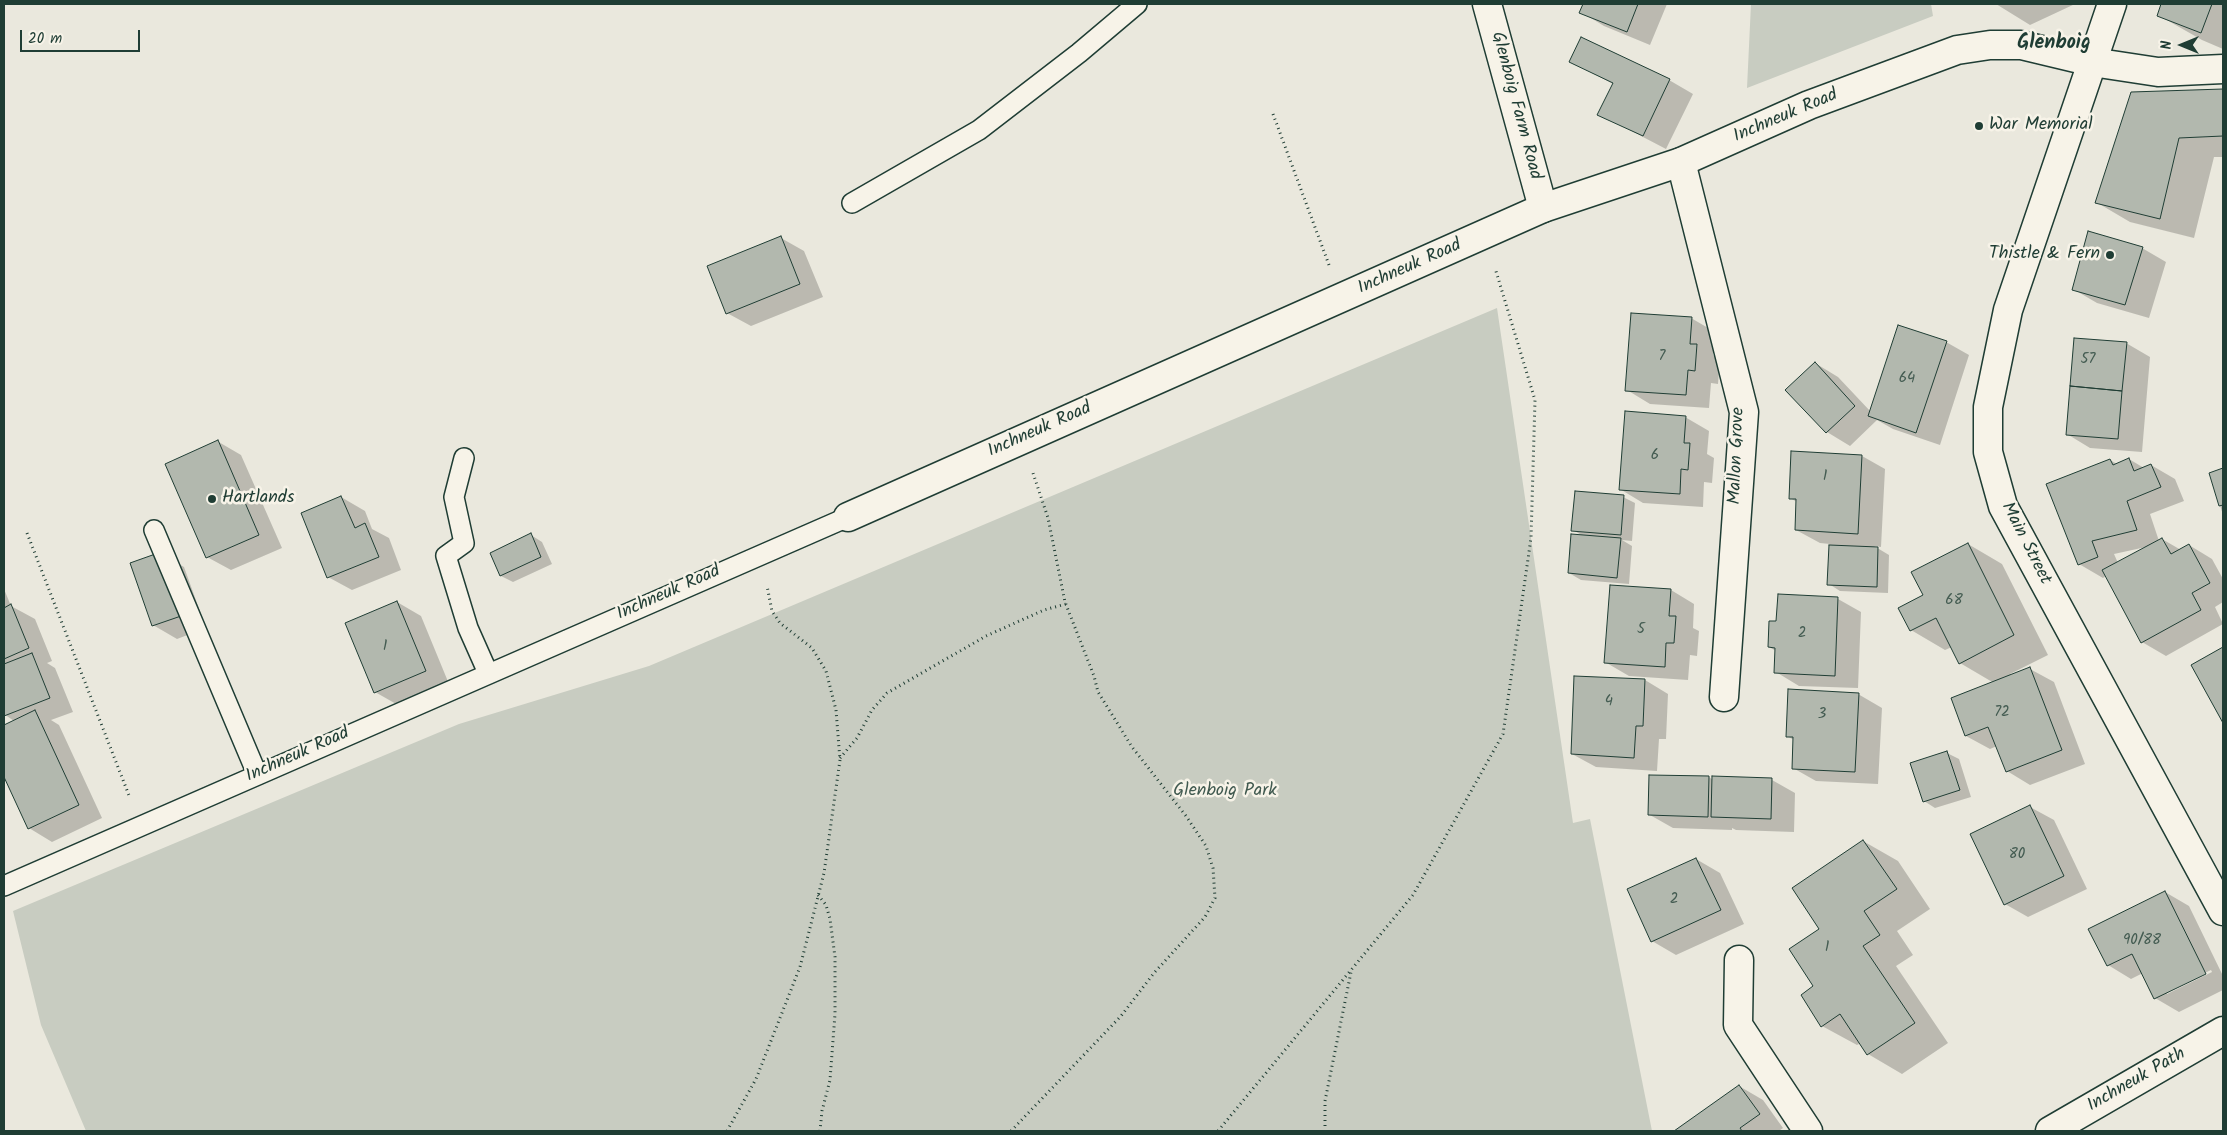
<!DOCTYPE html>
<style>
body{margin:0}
#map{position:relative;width:2227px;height:1135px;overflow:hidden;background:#eae8dd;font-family:Kalam,sans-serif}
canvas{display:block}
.frame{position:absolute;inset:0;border:5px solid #1f3d34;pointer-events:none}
.north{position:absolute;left:2157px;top:20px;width:50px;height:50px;-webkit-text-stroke:4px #f7f3e8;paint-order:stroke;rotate:270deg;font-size:14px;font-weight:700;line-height:20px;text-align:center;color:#1f3d34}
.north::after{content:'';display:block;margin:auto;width:18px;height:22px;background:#1f3d34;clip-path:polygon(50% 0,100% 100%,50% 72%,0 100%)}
.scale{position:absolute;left:20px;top:30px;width:120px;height:22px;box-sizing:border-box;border:2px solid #1f3d34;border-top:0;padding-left:6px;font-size:15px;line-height:18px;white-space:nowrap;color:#1f3d34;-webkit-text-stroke:4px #f7f3e8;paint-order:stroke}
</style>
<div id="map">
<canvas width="2227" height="1135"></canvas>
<div class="frame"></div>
<div class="north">N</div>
<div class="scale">20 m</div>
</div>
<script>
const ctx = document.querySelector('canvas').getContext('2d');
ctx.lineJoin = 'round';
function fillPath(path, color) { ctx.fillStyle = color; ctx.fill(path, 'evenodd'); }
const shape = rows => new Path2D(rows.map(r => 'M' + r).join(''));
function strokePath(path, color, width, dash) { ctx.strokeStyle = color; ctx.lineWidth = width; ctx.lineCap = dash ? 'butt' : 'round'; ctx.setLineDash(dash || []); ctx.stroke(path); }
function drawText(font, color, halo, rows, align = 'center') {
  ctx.font = font + ' Kalam,sans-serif'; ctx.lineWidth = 5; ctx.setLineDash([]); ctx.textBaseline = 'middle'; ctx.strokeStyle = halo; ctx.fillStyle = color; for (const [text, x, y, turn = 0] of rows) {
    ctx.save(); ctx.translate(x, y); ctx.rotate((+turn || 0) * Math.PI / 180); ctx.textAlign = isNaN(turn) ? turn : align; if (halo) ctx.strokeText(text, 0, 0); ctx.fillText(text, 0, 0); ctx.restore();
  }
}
fillPath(shape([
 [1751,4,1931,4,1933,16,1747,88],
 [1497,308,1573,823,1590,819,1652,1131,86,1131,41,1025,13,911,459,724,649,666]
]), '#c8ccc1');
fillPath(shape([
 [1584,4,1667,4,1650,45,1604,26,1581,12],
 [1996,4,2075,4,2030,25],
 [2162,4,2223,4,2223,49,2202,40,2158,15],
 [1570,61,1669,80,1693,94,1666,149,1599,114,1613,84],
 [2223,90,2223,157,2214,157,2194,238,2130,222,2096,202,2132,93],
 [781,238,804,251,823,297,751,326,727,313],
 [2142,248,2166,262,2149,318,2097,303,2073,289],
 [1691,318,1715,332,1713,355,1720,359,1718,384,1711,383,1709,408,1650,404,1627,390],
 [1946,342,1969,355,1940,445,1893,429,1877,420,1850,446,1827,432,1787,390,1815,363,1838,377,1871,412],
 [2126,343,2150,357,2142,452,2090,448,2067,434],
 [1685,417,1709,431,1707,454,1714,458,1712,483,1704,482,1703,507,1643,503,1620,489],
 [217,441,241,455,282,548,231,570,207,557],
 [1862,456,1885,469,1881,547,1874,546,1889,555,1888,593,1840,591,1829,584,1830,544,1820,543,1796,530,1797,502,1790,498],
 [2129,459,2144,468,2151,465,2175,479,2184,501,2150,514,2159,541,2162,539,2181,550,2189,545,2212,559,2223,579,2223,602,2215,607,2223,624,2166,656,2142,642,2106,576,2103,578,2079,564,2110,460,2117,464],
 [2146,547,2118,563,2114,554],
 [2223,469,2223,515,2210,473],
 [341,497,365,511,372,529,389,538,401,570,352,590,328,577],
 [1623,497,1635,503,1632,541,1622,540,1632,546,1629,584,1581,580,1569,573,1583,536,1573,530],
 [531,535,542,542,552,564,513,582,501,576,491,554],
 [1968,544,2002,564,2048,655,2010,674,2011,676,2030,669,2054,682,2085,764,2030,785,2007,771,1997,746,1990,749,1966,736,1952,699,1994,683,1960,663,1952,647,1945,650,1911,630,1924,596],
 [161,553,184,567,206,628,177,639,153,625],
 [4,589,11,606,35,619,52,661,47,663,55,668,73,712,51,720,59,725,102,818,52,842,29,828,4,774,4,726,14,721,4,714],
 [1671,590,1694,604,1693,628,1699,631,1697,656,1690,655,1688,680,1629,676,1605,662],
 [1838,599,1861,612,1858,688,1799,686,1776,672,1776,651,1769,647,1777,623],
 [397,602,421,616,449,684,398,705,375,692],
 [2223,649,2223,720,2193,666],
 [1645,680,1668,694,1666,739,1659,739,1657,771,1596,767,1572,754],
 [1858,694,1882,708,1878,784,1816,781,1793,768,1794,740,1787,736],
 [1947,753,1959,759,1971,797,1935,808,1924,801],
 [1709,777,1713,780,1772,780,1795,793,1794,832,1736,830,1732,828,1732,830,1673,828,1650,815],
 [2030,807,2054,820,2087,889,2028,917,2005,904],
 [1863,841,1898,861,1930,909,1897,931,1913,955,1896,966,1948,1043,1902,1074,1868,1054,1861,1043,1857,1045,1822,1026,1815,986,1821,929],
 [1696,859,1720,873,1744,924,1676,955,1652,941],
 [2165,892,2189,906,2223,976,2223,990,2179,1012,2155,998,2143,973,2131,979,2108,965],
 [2211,970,2212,972,2167,994,2167,991],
 [1739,1086,1763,1100,1783,1128,1779,1131,1676,1131]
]), '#0003');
const building = shape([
 [1583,4,1638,4,1627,32,1579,13,1583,4],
 [2161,4,2212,4,2201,33,2157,16,2161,4],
 [1581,37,1670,79,1643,136,1597,115,1613,83,1569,62,1581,37],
 [2223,89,2223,136,2179,138,2160,219,2095,203,2131,92,2223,89],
 [2088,231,2143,247,2125,305,2072,290,2088,231],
 [781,236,800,284,726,314,707,266,781,236],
 [1631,313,1692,317,1690,344,1697,344,1695,371,1688,370,1686,395,1625,391,1631,313],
 [1898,325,1947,341,1916,433,1868,416,1898,325],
 [2074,338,2127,342,2122,391,2070,386,2074,338],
 [1815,362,1855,406,1826,433,1785,390,1815,362],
 [2070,386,2122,391,2118,439,2066,435,2070,386],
 [1625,411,1686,416,1684,443,1690,443,1688,470,1681,469,1680,494,1619,490,1625,411],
 [218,440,259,535,206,558,165,464,218,440],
 [1791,451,1862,455,1858,534,1795,530,1796,499,1789,499,1791,451],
 [2129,458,2134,471,2151,464,2161,487,2127,501,2137,530,2092,541,2098,557,2078,565,2046,484,2110,459,2113,465,2129,458],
 [2223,468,2223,505,2219,506,2209,473,2223,468],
 [1575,491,1624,495,1621,535,1571,531,1575,491],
 [341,496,355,528,365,523,379,557,327,578,301,513,341,496],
 [531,533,541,557,500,576,490,553,531,533],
 [1571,534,1621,538,1617,578,1568,573,1571,534],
 [2162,538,2171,554,2189,544,2210,583,2192,593,2201,610,2141,643,2102,570,2162,538],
 [1968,543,2014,635,1959,664,1936,618,1910,631,1898,608,1923,595,1911,572,1968,543],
 [1829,545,1878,547,1877,587,1827,585,1829,545],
 [161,552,184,615,152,626,130,563,161,552],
 [1610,585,1671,589,1669,616,1676,616,1674,643,1666,643,1665,667,1604,663,1610,585],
 [1778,594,1838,597,1835,676,1774,673,1775,648,1768,647,1769,621,1776,621,1778,594],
 [397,601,426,671,374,693,345,623,397,601],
 [11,604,29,648,4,659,4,608,11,604],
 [2223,647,2223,723,2191,665,2223,647],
 [32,653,50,698,4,716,4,664,32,653],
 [2030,667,2062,750,2006,772,1988,727,1965,736,1951,698,2030,667],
 [1574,676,1645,679,1643,726,1636,726,1634,758,1571,754,1574,676],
 [1788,689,1859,693,1855,772,1792,769,1793,737,1786,737,1788,689],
 [35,710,79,805,28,829,4,777,4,725,35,710],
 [1947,751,1960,790,1923,802,1910,763,1947,751],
 [1649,775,1709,776,1708,817,1648,815,1649,775],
 [1712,776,1772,778,1771,819,1711,817,1712,776],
 [2030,805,2064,876,2004,905,1970,834,2030,805],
 [1863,840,1897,889,1864,911,1880,935,1863,946,1915,1023,1867,1055,1840,1014,1821,1027,1801,995,1813,986,1789,949,1819,929,1792,888,1863,840],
 [1696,858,1721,910,1651,942,1627,889,1696,858],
 [2165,891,2206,974,2154,999,2132,954,2107,966,2088,929,2165,891],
 [1739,1085,1760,1114,1740,1128,1742,1131,1674,1131,1739,1085]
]);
fillPath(building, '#b2b8ae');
strokePath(building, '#1f3d34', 1);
const lane = shape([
 [852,203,979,130,1079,53,1137,4],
 [464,458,454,497,464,543,446,556,468,628,488,673],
 [154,530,257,774],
 [4,886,848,517]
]);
const street = shape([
 [2092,62,2158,72,2223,69],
 [1681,162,1744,412,1724,697],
 [848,517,1543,208,1487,4],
 [1739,960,1738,1025,1808,1131],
 [2050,1131,2223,1031]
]);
const secondary = shape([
 [2112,4,2008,310,1988,407,1988,452,2003,506,2223,911],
 [1543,208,1681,162,1809,105,1957,50,1990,45,2021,45,2092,62]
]);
strokePath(lane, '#1f3d34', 22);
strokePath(street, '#1f3d34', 31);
strokePath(secondary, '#1f3d34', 31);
strokePath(shape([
 [1273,114,1329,265],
 [27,533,130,798],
 [840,758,857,738,872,710,887,693,986,636,1044,610,1066,604],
 [818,895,826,905,830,919,835,957,835,1014,830,1080,822,1111,820,1131],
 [727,1131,756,1079,800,967,824,873,840,760,836,710,826,671,812,648,780,623,772,611,767,586],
 [1011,1131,1121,1016,1154,973,1205,917,1215,898,1213,868,1206,846,1186,816,1132,747,1098,692,1094,676,1065,602,1048,518,1033,473],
 [1218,1131,1413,895,1503,734,1531,538,1535,400,1495,268],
 [1325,1131,1325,1101,1351,972]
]), '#1f3d34', 3, [1, 4]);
strokePath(lane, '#f7f3e8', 19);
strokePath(street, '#f7f3e8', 28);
strokePath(secondary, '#f7f3e8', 28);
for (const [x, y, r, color] of [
 [1979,126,5,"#1f3d34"],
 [2110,255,5,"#1f3d34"],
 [212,499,5,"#1f3d34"]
]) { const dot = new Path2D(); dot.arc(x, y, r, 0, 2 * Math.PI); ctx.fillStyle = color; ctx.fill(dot); strokePath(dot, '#f7f3e8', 2); }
drawText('15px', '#445c52', null, [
 ["7",1662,357],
 ["57",2088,360],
 ["64",1907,379],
 ["6",1655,456],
 ["1",1825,477],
 ["68",1954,601],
 ["5",1641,630],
 ["2",1802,634],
 ["1",385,647],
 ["4",1609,702],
 ["72",2002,713],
 ["3",1822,715],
 ["80",2017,855],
 ["2",1674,900],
 ["90/88",2142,941],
 ["1",1827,948]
]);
drawText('18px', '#1f3d34', '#f7f3e8', [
 ["Glenboig Farm Road",1515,106,75],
 ["Inchneuk Road",1786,117,-23],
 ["Inchneuk Road",1410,268,-24],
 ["Inchneuk Road",1040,431,-24],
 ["Mallon Grove",1738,456,-88],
 ["Main Street",2025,544,63],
 ["Inchneuk Road",669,594,-24],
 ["Inchneuk Road",298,756,-24],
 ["Inchneuk Path",2137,1081,-30]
]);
drawText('18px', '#1f3d34', '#f7f3e8', [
 ["War Memorial",1989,126],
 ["Thistle & Fern",2100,255,"right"],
 ["Hartlands",222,499]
], 'left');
drawText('18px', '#415a50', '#f7f3e8', [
 ["Glenboig Park",1225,792]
]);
drawText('bold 20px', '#1f3d34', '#f7f3e8', [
 ["Glenboig",2054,45]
]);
</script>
